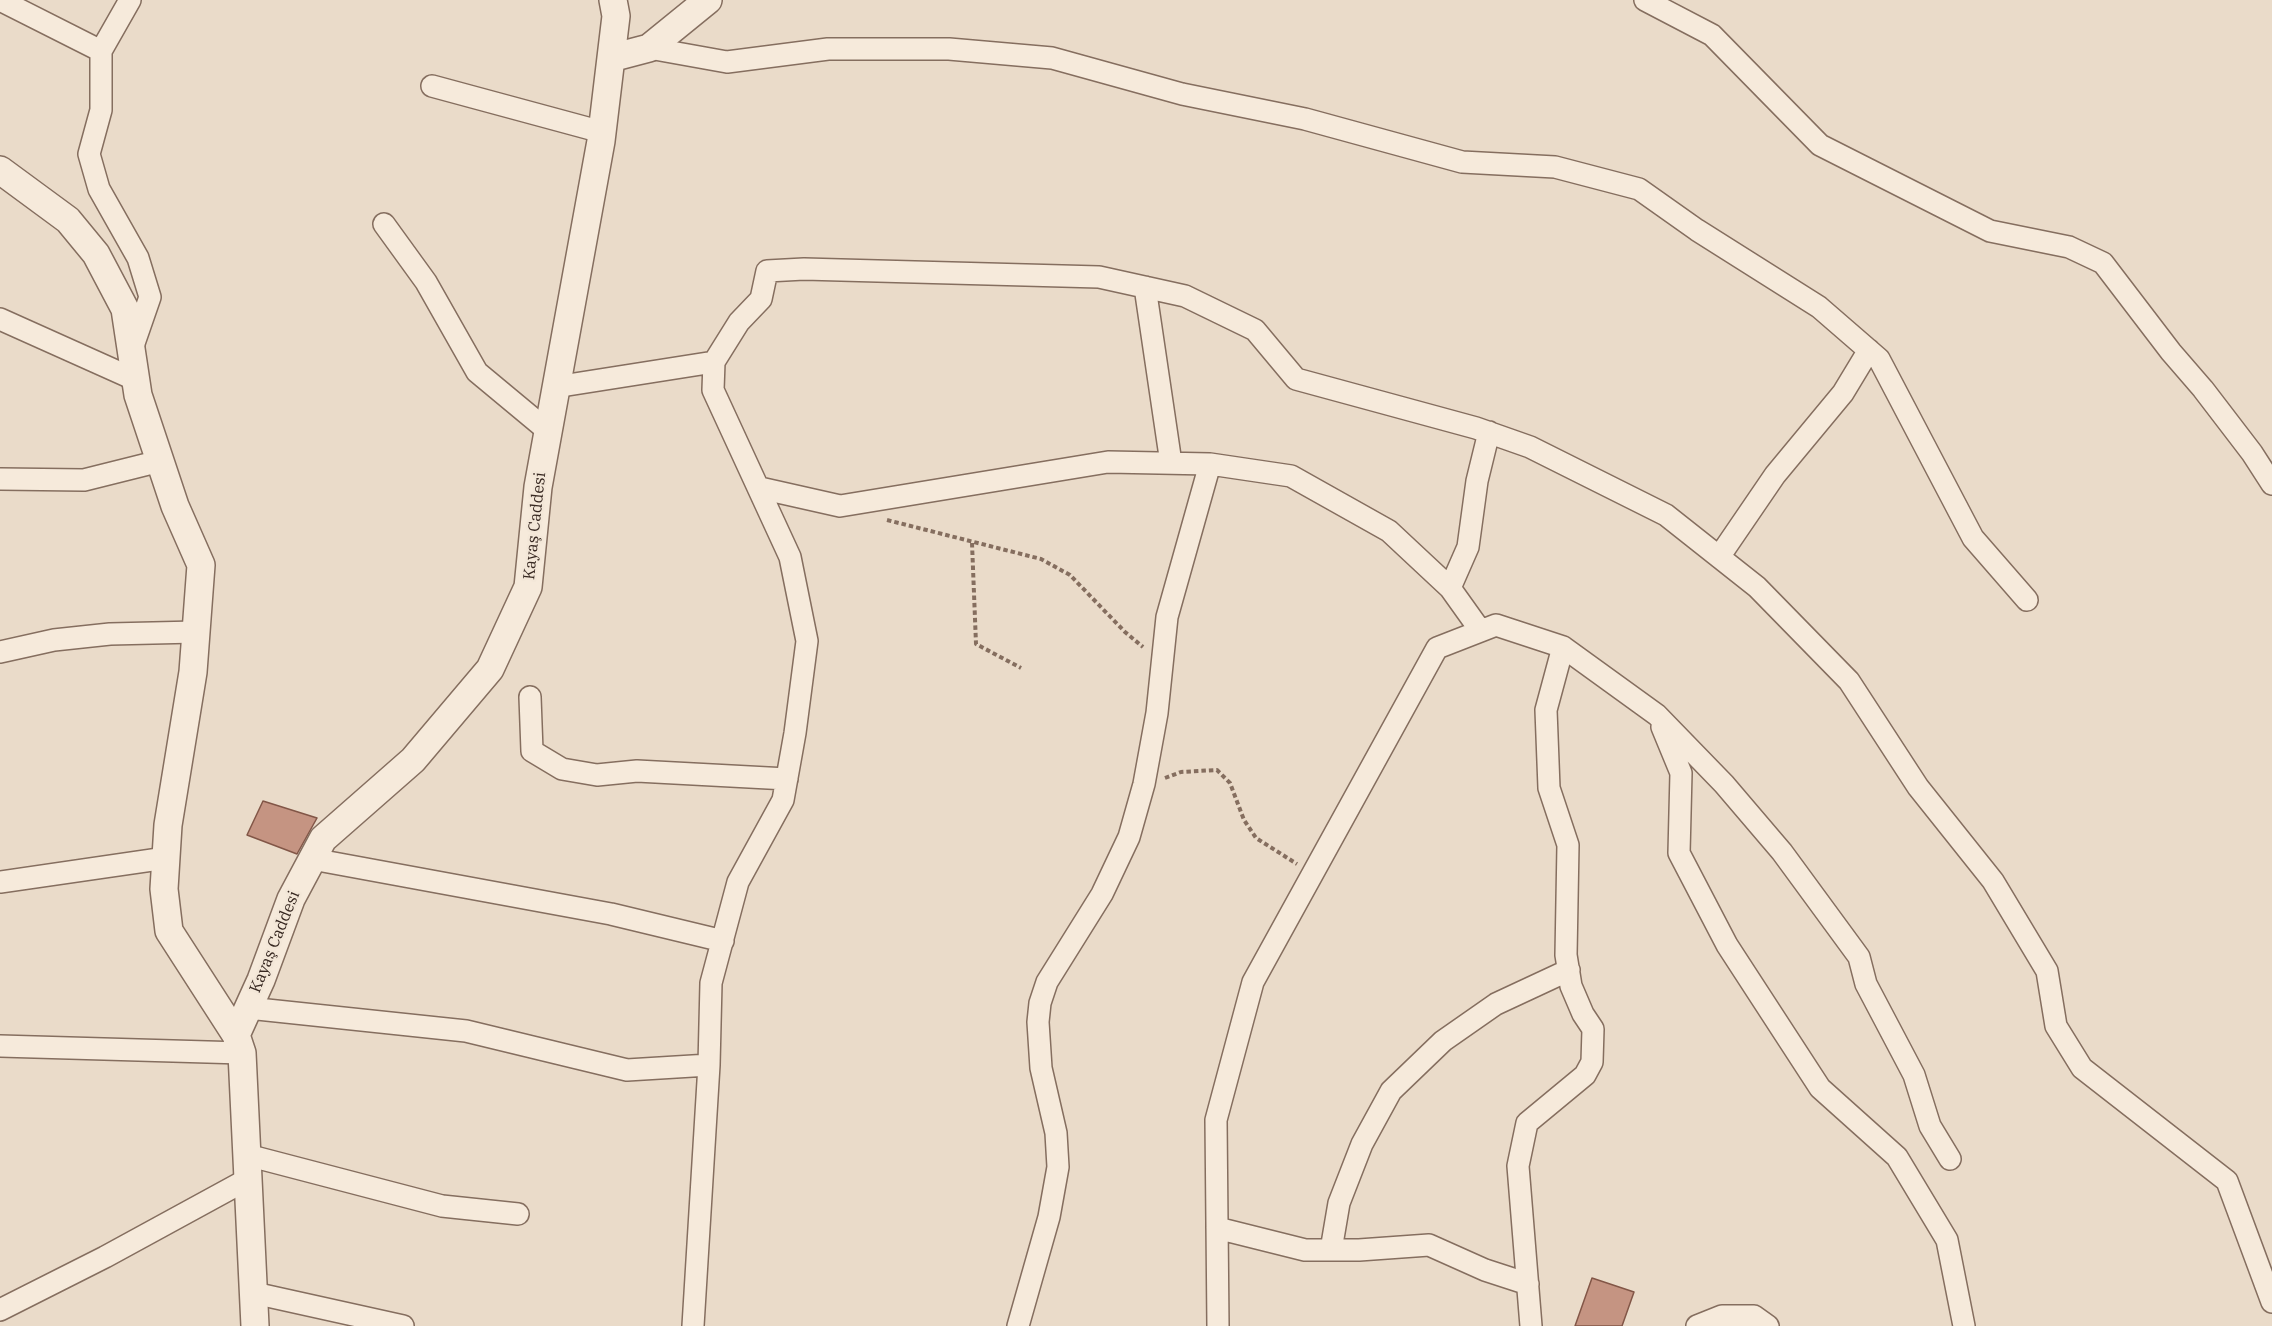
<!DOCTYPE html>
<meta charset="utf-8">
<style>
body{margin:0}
canvas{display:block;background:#eadbc9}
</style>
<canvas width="2272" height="1326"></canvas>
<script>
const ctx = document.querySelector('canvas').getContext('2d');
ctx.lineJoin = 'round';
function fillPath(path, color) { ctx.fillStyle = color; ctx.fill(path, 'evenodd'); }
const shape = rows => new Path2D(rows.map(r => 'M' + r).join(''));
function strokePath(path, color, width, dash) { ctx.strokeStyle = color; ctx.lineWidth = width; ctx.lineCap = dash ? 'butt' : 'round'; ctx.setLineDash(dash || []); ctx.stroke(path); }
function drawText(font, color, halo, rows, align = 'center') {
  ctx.font = font + ' "IBM Plex Serif",serif'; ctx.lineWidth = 5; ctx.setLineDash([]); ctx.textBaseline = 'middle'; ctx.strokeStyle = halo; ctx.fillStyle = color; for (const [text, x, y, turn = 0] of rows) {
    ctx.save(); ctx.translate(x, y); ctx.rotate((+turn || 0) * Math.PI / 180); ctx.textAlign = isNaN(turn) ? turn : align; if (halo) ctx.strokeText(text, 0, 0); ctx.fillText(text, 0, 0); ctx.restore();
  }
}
const building = shape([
 [263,801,317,818,297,854,247,835,263,801],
 [1592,1278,1634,1292,1622,1326,1575,1326,1592,1278]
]);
fillPath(building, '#c59482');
strokePath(building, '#825647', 1.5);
const minor = shape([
 [0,0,101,51],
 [130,0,101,51,101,110,89,154,99,189,138,258,150,297,132,349],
 [1645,0,1712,35,1820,145,1990,231,2069,247,2103,263,2171,352,2203,389,2252,453,2272,484],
 [649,48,727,62,828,49,949,49,1052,58,1182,94,1305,119,1462,162,1555,167,1639,189,1697,230,1819,307,1879,359,1973,538,2027,600],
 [432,86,602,132],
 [384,224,426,282,477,372,548,431],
 [1145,287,1171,463],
 [0,319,136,380],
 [555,387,714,362],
 [0,479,84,480,160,461],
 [760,488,840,506,1108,462,1210,464,1291,476,1389,531,1450,588,1480,630],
 [1719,557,1775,475,1843,393,1869,350],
 [1450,588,1468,547,1477,481,1489,432],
 [0,652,54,640,110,634,196,632],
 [530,697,532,751,562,769,597,775,637,771,787,779],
 [1662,727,1681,773,1679,853,1727,945,1820,1088,1897,1157,1947,1240,1964,1326],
 [312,859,611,914,723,941],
 [0,882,166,858],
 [248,1008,466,1031,627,1070,709,1065],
 [0,1046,242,1053],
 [247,1155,442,1206,518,1214],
 [1217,1228,1305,1250,1359,1250,1429,1245,1485,1270,1528,1284],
 [1331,1250,1339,1203,1362,1144,1391,1091,1443,1041,1496,1004,1569,970],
 [254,1293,403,1326],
 [0,1310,105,1257,248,1179],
 [693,1326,709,1065,711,983,738,882,783,800,795,733,807,641,790,557,713,390,714,362,739,322,761,299,767,271,804,269,1099,277,1185,296,1255,330,1296,379,1476,428,1530,447,1666,515,1757,587,1849,681,1918,787,1993,881,2047,971,2056,1026,2082,1068,2227,1181,2272,1302],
 [1018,1326,1049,1217,1058,1167,1056,1133,1041,1068,1038,1022,1040,1003,1047,982,1102,894,1129,837,1144,784,1157,713,1167,617,1210,464],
 [1218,1326,1216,1120,1253,982,1437,648,1496,625,1563,647,1657,715,1724,784,1782,852,1859,957,1866,984,1914,1075,1930,1126,1950,1159],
 [1531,1326,1518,1166,1527,1123,1585,1075,1592,1062,1593,1029,1583,1014,1571,986,1566,955,1568,845,1549,788,1546,710,1563,647],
 [1697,1326,1722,1316,1754,1316,1768,1326]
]);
const tertiary = shape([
 [611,58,649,48,708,0],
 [0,170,68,220,96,254,125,309,138,395,175,506,201,565,193,672,168,825,164,889,169,931,236,1035,242,1053,255,1326],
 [236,1035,261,980,291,899,323,839,413,760,490,669,528,587,538,487,601,141,616,16,613,0]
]);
strokePath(minor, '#856e5f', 24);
strokePath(tertiary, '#856e5f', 30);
strokePath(shape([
 [887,520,1041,559,1070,575,1125,632,1143,647],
 [972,543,976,644,1021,668],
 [1165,778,1181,772,1217,770,1230,783,1244,820,1256,838,1297,864]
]), '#856e5f', 4, [4.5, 3]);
strokePath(minor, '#f6eadb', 21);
strokePath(tertiary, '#f6eadb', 27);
drawText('16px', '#372821', '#f3e7d8', [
 ["Kayaş Caddesi",535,526,-84],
 ["Kayaş Caddesi",275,942,-68]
]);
</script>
